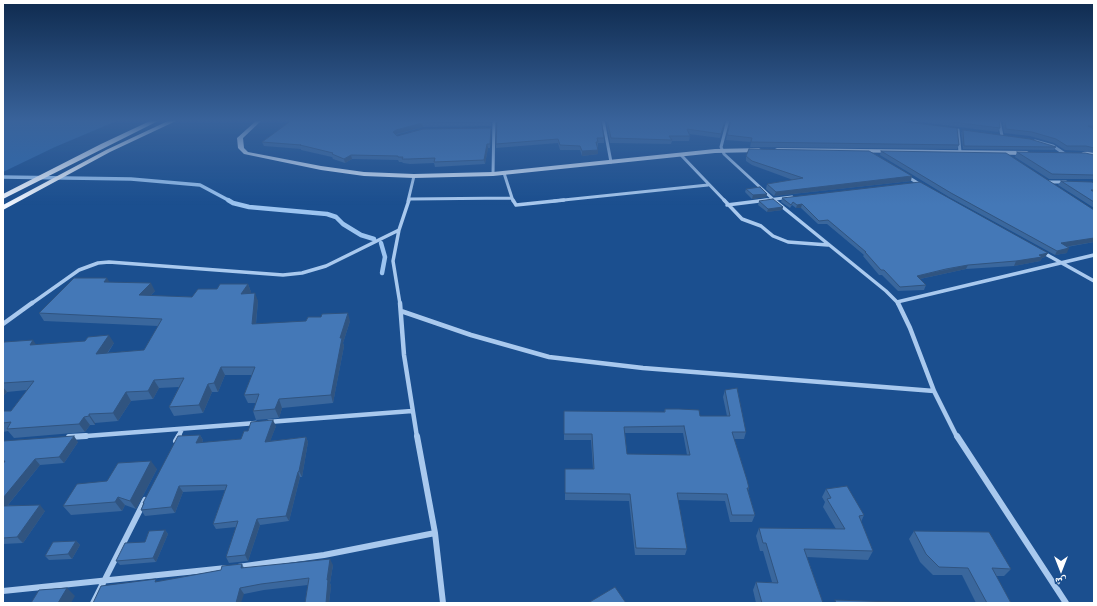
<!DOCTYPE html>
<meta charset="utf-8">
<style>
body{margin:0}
#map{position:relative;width:1097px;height:606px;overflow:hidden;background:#1b4f8f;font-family:"Public Sans","Noto Naskh Arabic",sans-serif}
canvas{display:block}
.frame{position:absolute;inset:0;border:4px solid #fff;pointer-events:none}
.north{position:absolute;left:1041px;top:550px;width:40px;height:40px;-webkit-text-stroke:3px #1b4f8f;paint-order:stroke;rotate:180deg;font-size:11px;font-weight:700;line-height:16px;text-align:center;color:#fff}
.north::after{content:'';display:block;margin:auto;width:14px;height:18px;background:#fff;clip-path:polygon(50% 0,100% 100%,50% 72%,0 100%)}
</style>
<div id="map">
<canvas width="1097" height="606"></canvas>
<div class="frame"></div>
<div class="north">ش</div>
</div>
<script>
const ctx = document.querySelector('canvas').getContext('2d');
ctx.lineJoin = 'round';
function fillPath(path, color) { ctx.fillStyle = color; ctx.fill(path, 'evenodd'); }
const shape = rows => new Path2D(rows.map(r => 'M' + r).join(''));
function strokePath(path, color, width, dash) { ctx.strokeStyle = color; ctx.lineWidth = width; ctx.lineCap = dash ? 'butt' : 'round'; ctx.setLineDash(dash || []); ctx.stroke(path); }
fillPath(shape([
 [3,120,119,120,55,147,3,172]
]), '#2e69ad');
strokePath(shape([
 [3,177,131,179,200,185,230,201]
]), '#9cc4f0', 3.5);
strokePath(shape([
 [228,200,233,203,249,207,327,214,336,217,343,224,361,235,374,239],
 [381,243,385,257,382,273]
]), '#9cc4f0', 4.5);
strokePath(shape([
 [603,120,611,162],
 [728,120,721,147,724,154,775,201],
 [999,120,1002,136],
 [958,130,960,152],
 [1035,141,1053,146,1065,154],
 [681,155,725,201],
 [504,173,513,201],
 [493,174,494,120],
 [908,177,921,185],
 [1048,182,1066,182],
 [409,199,512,198],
 [408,201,414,176],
 [554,201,708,185],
 [759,201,792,197]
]), '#a9c9ee', 3);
strokePath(shape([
 [513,200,516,205,564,200],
 [724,200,742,219,761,226,773,236,788,242,828,245],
 [774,200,886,291,897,302],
 [727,205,767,200],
 [1042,252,1094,281],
 [31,304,79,270,98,263,109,262,283,275,302,273,326,266,399,230],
 [400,304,393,261,399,230,409,200],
 [898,304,897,302,1094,255]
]), '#a9c9ee', 3.5);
strokePath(shape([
 [400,303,404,355,417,437],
 [401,311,471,335,549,357,643,368,934,391,910,328,898,303],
 [3,324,32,303],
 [934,391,957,437],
 [268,422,412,411],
 [73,437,256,423],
 [178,437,182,429]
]), '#a9c9ee', 4.5);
strokePath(shape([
 [417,436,435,533,443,603],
 [957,436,1066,603],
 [69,437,86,436],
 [176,441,179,436],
 [238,567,324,555,435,533],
 [3,591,226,568],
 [93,603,145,500]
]), '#a9c9ee', 6);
fillPath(shape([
 [257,120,262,120,243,138,244,148,248,152,321,166,364,172,414,174,493,172,715,149,759,148,762,150,759,152,715,153,493,176,414,178,364,176,321,170,244,154,238,148,237,138,257,120],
 [777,148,1027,151,1030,153,1027,155,775,151,775,149,777,148],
 [1094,151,1094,155,1083,156,1080,154,1083,152,1094,151]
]), '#d6e6fa');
fillPath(shape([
 [152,120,160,120,3,199,3,194,101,144,152,120],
 [170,120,178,120,110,152,3,210,3,205,106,150,170,120]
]), '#f0f6ff');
fillPath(shape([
 [287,120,491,120,491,126,423,127,396,135,397,136,491,128,490,148,488,148,485,164,435,167,434,163,410,164,403,163,402,162,399,162,398,160,352,159,345,163,333,159,332,157,301,150,301,149,264,146,262,142,291,121,287,121],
 [497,120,604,138,604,143,598,143,598,147,597,147,598,154,582,156,580,150,560,150,558,143,496,148],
 [606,120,725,120,720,138,689,134,690,136,689,141,672,141,671,144,610,143],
 [904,120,999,120,1000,128,998,132],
 [1002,120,1094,120,1094,153,1083,151,1065,150,1054,143,1030,136,1004,133],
 [963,130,1056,147,1054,150,963,149,961,133],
 [727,135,959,145,957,149,750,147,751,142,726,140],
 [881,151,1094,210,1094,242,1067,247,1067,253,1055,255,949,197,880,155],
 [1017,152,1094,155,1094,179,1049,179,1015,157],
 [746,156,911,181,774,196,766,189,767,184,793,180,752,165,746,161],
 [1061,181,1094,183,1094,208,1058,185],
 [746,189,766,197,752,199,745,192],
 [782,198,1048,253,1045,257,1042,258,1040,261,1014,266,966,269,920,279,926,285,924,290,898,291,882,275,879,275,863,256,864,255,827,224,818,224,801,208,796,208,792,205,790,208,781,202],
 [759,201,783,207,782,210,767,212,758,205],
 [109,282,155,291,150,296,192,297,217,289,248,284,251,292,250,293,258,301,256,324,350,321,343,343,344,346,333,403,282,408,279,418,256,420,253,411,256,403,248,403,244,395,252,375,225,375,218,392,212,392,203,413,174,416,169,407,179,387,159,388,153,399,131,401,118,421,95,423,95,425,90,425,85,432,14,438,8,431,3,432,3,411,11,411,27,390,7,392,3,396,3,344,36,344,114,343,108,353,144,350,158,326,44,321,39,313],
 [725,390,746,432,744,439,734,439,749,488,748,491,755,515,752,522,730,522,725,501,678,500,687,549,685,555,635,555,629,501,565,500,565,469,593,469,591,440,564,440,564,411,664,412,665,409,700,416,727,416,723,397],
 [625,433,683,433,687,455,627,454],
 [276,426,270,441,306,437,308,442,302,477,300,477,289,521,260,525,248,561,229,563,226,557,236,527,216,529,213,524,225,490,183,492,175,513,145,516,141,510,143,504,143,503,200,435,203,440,202,443,241,439,248,431],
 [3,441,78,442,64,463,40,465,8,505,45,511,23,543,3,544],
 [157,469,136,509,125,505,122,511,71,515,63,506,107,481],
 [826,489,864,515,861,522,873,551,868,560,807,557,823,603,756,603,753,590,756,582,772,582,763,551,760,551,756,536,759,528,836,529,823,507,825,502,822,497],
 [165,530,168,534,156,562,120,565,116,561,145,542],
 [914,531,1011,569,1004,576,996,576,1011,603,976,603,962,575,933,575,920,562,909,539],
 [76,541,80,545,72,559,49,560,45,556],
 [242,564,244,568,333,565,330,583,331,586,329,603,305,603,308,585,264,590,244,594,157,582,221,570]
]), '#3a679d');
fillPath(shape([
 [422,123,423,127,396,134,394,137,393,132,396,130],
 [487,144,488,148,485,164,484,160],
 [598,150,598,154,582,156,582,151],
 [351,155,352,159,345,163,344,159],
 [912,176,911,181,774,196,776,192],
 [767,194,766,197,752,199,753,195],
 [802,204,801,208,796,208,797,205],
 [783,207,782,210,767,212,768,209],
 [1094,238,1094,242,1058,248,1061,243],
 [1069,248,1067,253,1055,255,1057,251],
 [1048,253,1045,257,1042,258,1040,261,1014,266,1016,261],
 [968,265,966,269,915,280,917,276],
 [107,278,112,286,104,282],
 [151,283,155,291,143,303,139,295],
 [248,284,251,292,244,301,241,294],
 [255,293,258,301,255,332,252,324],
 [348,313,350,321,343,343,344,346,333,403,331,395,340,338],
 [109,335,114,343,101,362,96,354],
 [33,340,39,349,30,345],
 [221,367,225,375,218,392,214,383],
 [154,380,159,388,153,399,148,391],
 [208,384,212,392,203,413,199,405],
 [3,387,7,392,3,396],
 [126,392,131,401,118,421,113,413],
 [279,399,282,408,279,418,275,409],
 [89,414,95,423,95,425,89,416],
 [84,417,90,425,85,432,79,424],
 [273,420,276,426,268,447,265,442],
 [200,435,203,440,199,449,196,443],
 [74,436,78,442,64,463,59,457],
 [306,437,308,442,302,477,299,471],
 [35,459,40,465,3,511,3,498],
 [151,461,157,469,136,509,130,501],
 [298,472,300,477,289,521,286,516],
 [179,486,183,492,175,513,171,507],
 [118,497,125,505,122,511,115,502],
 [40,505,45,511,23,543,17,537],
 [257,519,260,525,248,561,245,555],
 [165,530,168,534,156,562,153,558],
 [76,541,80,545,72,559,68,554],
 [330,559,333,565,330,583,331,586,329,603,326,603,327,580],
 [67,588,75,596,71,603,58,603],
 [240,588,244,594,241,603,236,603]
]), '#305480');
const building = shape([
 [292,120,491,120,491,122,422,123,396,130,393,132,397,136,423,129,491,128,490,144,487,144,484,160,434,162,435,158,409,159,402,159,403,157,398,157,398,156,351,155,344,159,332,154,333,153,300,145,301,145,262,142,292,120],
 [497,120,601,120,604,138,597,138,598,142,596,142,598,150,582,151,580,146,560,145,558,139,496,144,497,120],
 [607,120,725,120,721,134,687,129,690,136,669,136,672,140,611,138,607,120],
 [731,120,889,120,957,128,959,145,751,142,752,138,727,135,731,120],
 [937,120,999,120,1000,128,937,120],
 [1005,120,1094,120,1094,126,1088,126,1094,129,1094,140,1093,140,1094,140,1094,148,1086,146,1067,146,1056,139,1032,132,1006,129,1005,120],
 [963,130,1030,139,1056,147,964,146,963,130],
 [749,149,869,151,912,176,776,192,767,184,803,178,752,161,746,156,749,149],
 [881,151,1006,153,1094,210,1094,238,1061,243,1069,248,1057,251,951,193,881,151],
 [1017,152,1085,153,1094,155,1094,175,1052,174,1017,152],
 [1061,181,1092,182,1094,183,1094,190,1091,190,1094,192,1094,202,1061,181],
 [920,182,1048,253,1039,255,1042,257,1016,261,968,265,946,269,917,276,926,285,900,287,884,270,881,270,865,252,866,252,828,220,819,221,802,204,797,205,793,202,791,205,782,198,920,182],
 [760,187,767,194,753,195,746,189,760,187],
 [773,199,783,207,768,209,759,201,773,199],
 [74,278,107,278,104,282,151,283,139,295,192,297,198,289,217,289,220,284,248,284,241,294,255,293,252,324,306,321,308,317,321,317,322,314,348,313,340,338,342,338,331,395,279,399,275,409,253,411,259,394,244,395,255,367,221,367,214,383,208,384,199,405,169,407,184,378,154,380,148,391,126,392,113,413,89,414,89,416,84,417,79,424,7,429,11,422,3,423,3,411,11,411,34,381,3,383,3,344,4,342,33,340,30,345,85,341,88,337,109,335,96,354,144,350,162,319,39,313,74,278],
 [737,388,746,432,732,432,747,480,749,488,747,488,755,515,732,515,727,494,677,493,687,549,636,548,630,494,565,493,565,469,594,469,592,434,564,434,564,411,665,412,665,409,679,409,699,410,700,416,730,416,725,390,737,388],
 [684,426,690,455,627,454,624,427,684,426],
 [273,420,265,442,306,437,299,471,298,472,286,516,257,519,245,555,226,557,238,521,213,524,227,485,179,486,171,507,141,510,144,503,143,503,178,436,200,435,196,443,241,439,244,431,248,431,251,422,273,420],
 [74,436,59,457,35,459,3,498,3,464,5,461,3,461,3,441,74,436],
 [151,461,130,501,118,497,115,502,63,506,77,484,107,481,118,463,151,461],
 [847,486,864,515,859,516,873,551,804,549,823,603,762,603,756,582,778,583,766,543,763,543,759,528,845,529,827,499,831,498,826,489,847,486],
 [40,505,17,537,3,538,3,506,40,505],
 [165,530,153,558,116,561,125,543,145,542,149,531,165,530],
 [914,531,989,532,1011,569,992,568,1011,603,987,603,968,568,939,567,926,554,914,531],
 [76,541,68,554,45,556,53,542,76,541],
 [330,559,327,580,328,580,326,603,305,603,309,578,261,584,240,588,236,603,93,603,101,586,156,579,155,582,221,570,222,566,242,564,241,568,330,559],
 [615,587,626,603,588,603,615,587],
 [67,588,58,603,31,603,39,590,67,588],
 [835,600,924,603,836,603,835,600]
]);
fillPath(building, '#4478b7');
strokePath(building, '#305480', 1);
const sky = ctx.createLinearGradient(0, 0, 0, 205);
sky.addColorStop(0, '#0f2b4f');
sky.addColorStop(0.59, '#39639b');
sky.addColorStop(1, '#39639b00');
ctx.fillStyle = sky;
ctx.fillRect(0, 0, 1097, 205);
</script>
